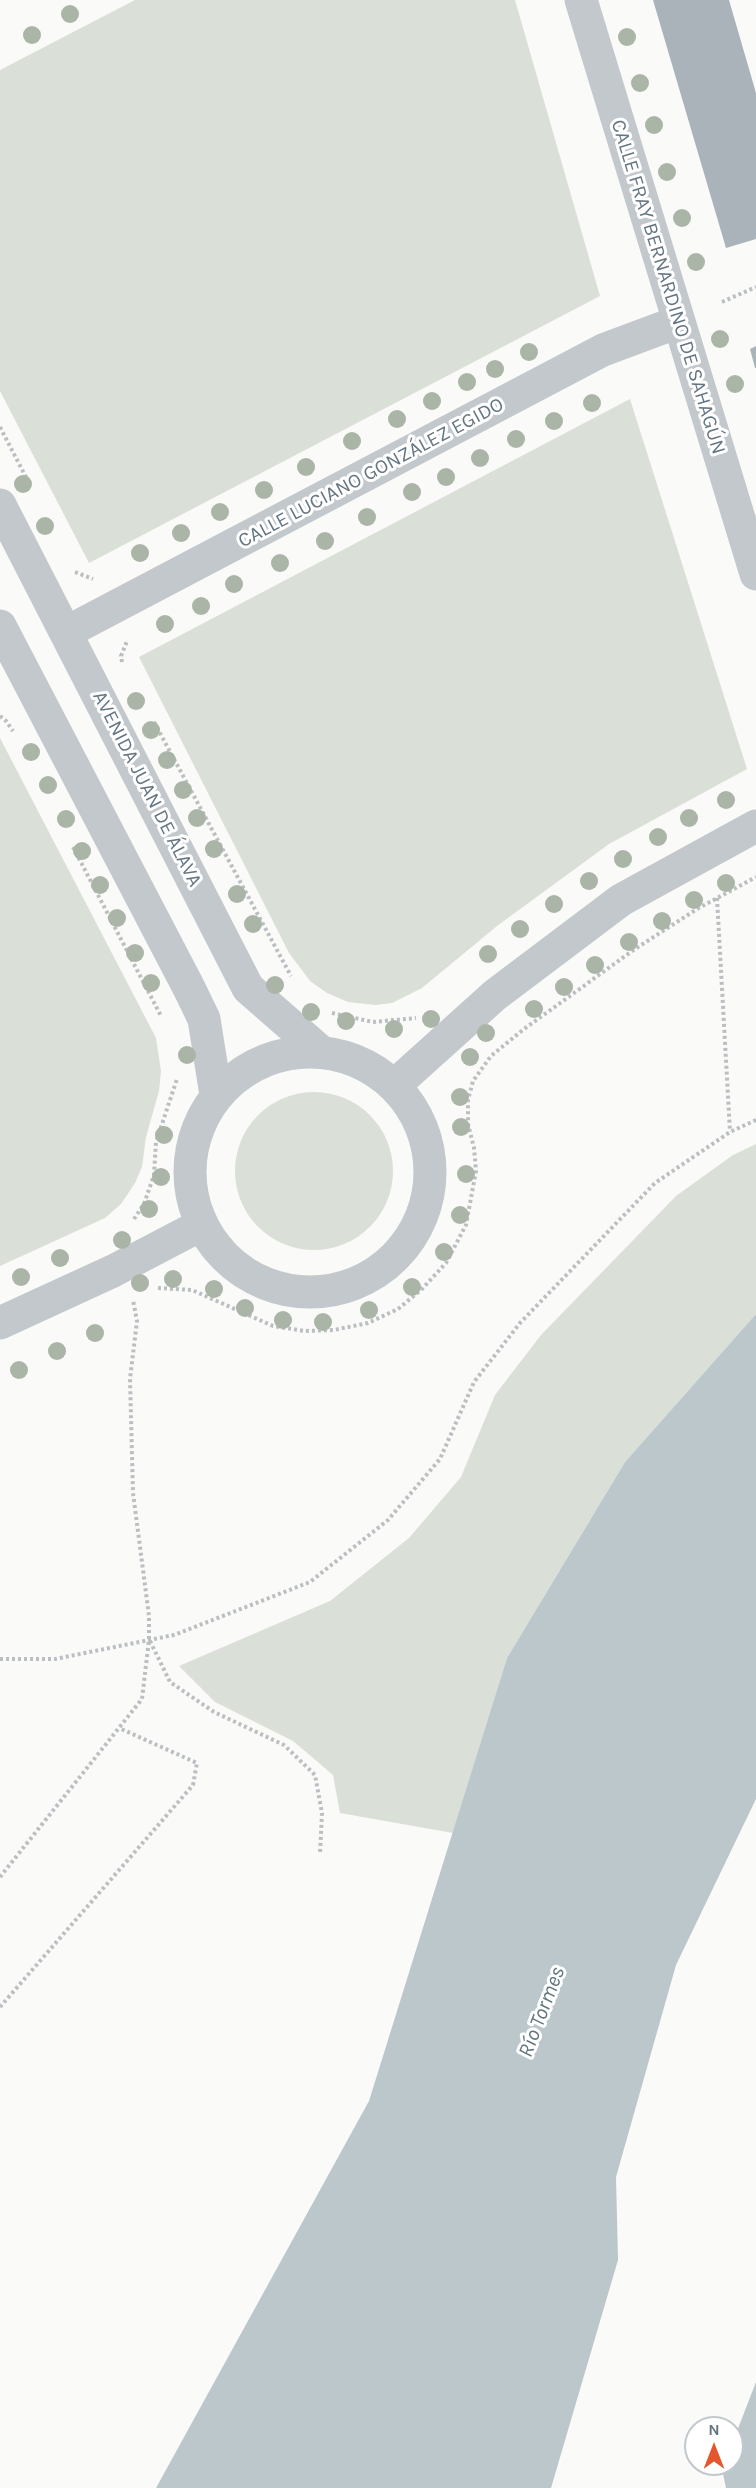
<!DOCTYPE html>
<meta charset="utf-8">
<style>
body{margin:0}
#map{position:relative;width:756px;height:2488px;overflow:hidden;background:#fafaf8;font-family:Karla,sans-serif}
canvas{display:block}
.north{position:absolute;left:684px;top:2416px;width:60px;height:60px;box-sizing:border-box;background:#fff;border:2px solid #c1c8cd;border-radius:50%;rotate:0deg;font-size:16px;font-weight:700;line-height:24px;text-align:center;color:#657683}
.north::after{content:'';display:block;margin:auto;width:21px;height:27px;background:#e4572e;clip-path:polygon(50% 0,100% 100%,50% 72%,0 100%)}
</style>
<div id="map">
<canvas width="756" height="2488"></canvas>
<div class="north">N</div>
</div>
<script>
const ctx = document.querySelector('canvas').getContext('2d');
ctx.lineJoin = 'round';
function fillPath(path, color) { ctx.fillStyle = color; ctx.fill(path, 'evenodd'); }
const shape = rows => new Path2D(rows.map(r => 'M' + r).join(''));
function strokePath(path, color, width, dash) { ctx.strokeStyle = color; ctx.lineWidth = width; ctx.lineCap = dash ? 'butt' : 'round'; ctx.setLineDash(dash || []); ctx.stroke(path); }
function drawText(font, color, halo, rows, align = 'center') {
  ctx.font = font + ' Karla,sans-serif'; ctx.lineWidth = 6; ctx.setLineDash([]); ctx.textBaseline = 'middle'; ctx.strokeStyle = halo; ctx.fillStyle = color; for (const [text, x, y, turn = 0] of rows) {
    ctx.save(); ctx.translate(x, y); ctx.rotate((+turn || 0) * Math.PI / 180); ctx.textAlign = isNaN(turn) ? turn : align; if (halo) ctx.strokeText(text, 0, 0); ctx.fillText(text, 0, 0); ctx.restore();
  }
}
fillPath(shape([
 [135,0,515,0,600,296,89,563,0,391,0,70],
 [630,399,747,769,609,844,497,926,422,988,392,1003,375,1005,348,1002,327,993,310,981,289,953,139,657],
 [0,738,156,1038,161,1071,159,1091,146,1137,142,1167,135,1183,121,1204,105,1218,0,1266],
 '235 1171a79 79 0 1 1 158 0a79 79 0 1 1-158 0Z',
 [756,1144,756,1314,625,1462,507,1658,453,1833,340,1813,333,1775,293,1741,215,1702,179,1666,330,1601,409,1538,461,1477,495,1395,541,1335,676,1196,733,1155]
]), '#dadfd7');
fillPath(shape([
 [756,1314,756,1799,676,1965,616,2177,618,2260,551,2488,156,2488,369,2101,507,1658,625,1462],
 [756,2382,756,2488,726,2488,722,2469,724,2464,732,2464,732,2444]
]), '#bbc7cb');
fillPath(shape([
 [653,0,729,0,756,93,756,239,726,248],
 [756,346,756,368,755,368,750,349]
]), '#aab3b9');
strokePath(shape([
 [722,302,756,287],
 [0,427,29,483],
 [75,572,93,579],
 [122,662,121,656,127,641],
 [0,716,6,721,13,731],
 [154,722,291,976],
 [73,847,161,1016],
 [717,898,730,1132],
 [332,1013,373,1022,416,1018],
 [134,1219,144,1204,154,1175,156,1142,177,1079],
 [158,1288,192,1290,273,1326,305,1331,334,1330,368,1323,398,1309,422,1289,446,1263,466,1225,476,1171,474,1148,468,1124,468,1100,473,1081,491,1056,524,1029,635,949,697,909,756,877],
 [150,1641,170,1682,214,1712,284,1745,315,1775,322,1813,320,1854],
 [0,1659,55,1659,174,1635,310,1582,388,1520,440,1459,474,1382,520,1323,655,1183,730,1132,756,1120],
 [0,1877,142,1699,149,1640,149,1616,133,1493,130,1379,137,1321,133,1300],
 [0,2007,193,1785,197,1763,119,1728]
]), '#bbbfc2', 4, [3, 3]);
strokePath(shape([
 [581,0,756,574],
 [0,505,248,988,320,1051],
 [0,626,189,988,204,1019,216,1095],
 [67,632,603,350,678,322],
 '190 1172a120 120 0 1 1 240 0a120 120 0 1 1-240 0Z',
 [395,1085,495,995,621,900,756,826],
 [0,1323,113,1271,201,1225]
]), '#c3c8cc', 33);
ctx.fillStyle = '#aab4a7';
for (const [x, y] of [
 [70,14],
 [32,35],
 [627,37],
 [640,83],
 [654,125],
 [667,172],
 [682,218],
 [696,262],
 [720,339],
 [529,352],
 [495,369],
 [467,382],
 [735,384],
 [432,401],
 [592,403],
 [397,419],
 [554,421],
 [516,439],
 [352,441],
 [480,458],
 [306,467],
 [446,477],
 [23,484],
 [264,490],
 [412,492],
 [220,512],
 [367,517],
 [45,526],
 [181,533],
 [325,541],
 [140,553],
 [280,563],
 [234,584],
 [201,606],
 [165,624],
 [136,701],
 [151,730],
 [31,752],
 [167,760],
 [48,785],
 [183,790],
 [726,800],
 [197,818],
 [689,818],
 [66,819],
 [658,837],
 [214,849],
 [82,851],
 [623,859],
 [589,881],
 [726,883],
 [100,885],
 [237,894],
 [694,900],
 [554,904],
 [117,918],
 [662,921],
 [253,924],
 [520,929],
 [629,942],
 [135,953],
 [488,954],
 [595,965],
 [151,983],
 [275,985],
 [564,987],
 [534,1009],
 [311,1012],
 [431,1019],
 [346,1021],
 [394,1029],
 [486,1033],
 [187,1055],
 [470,1057],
 [460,1097],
 [461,1127],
 [164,1135],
 [466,1174],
 [161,1177],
 [149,1209],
 [460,1215],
 [122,1240],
 [444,1252],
 [60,1258],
 [21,1277],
 [173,1279],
 [140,1283],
 [412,1287],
 [214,1289],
 [245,1308],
 [369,1310],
 [283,1320],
 [323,1322],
 [95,1333],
 [57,1351],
 [19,1370]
]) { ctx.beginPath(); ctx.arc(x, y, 9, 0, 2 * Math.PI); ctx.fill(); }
drawText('20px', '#657683', '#fff', [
 ["CALLE FRAY BERNARDINO DE SAHAGÚN",668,287,73],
 ["CALLE LUCIANO GONZÁLEZ EGIDO",371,473,-28],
 ["AVENIDA JUAN DE ÁLAVA",147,789,63]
]);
drawText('italic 21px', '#60757c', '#fff', [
 ["Río Tormes",542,2012,-69]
]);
</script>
